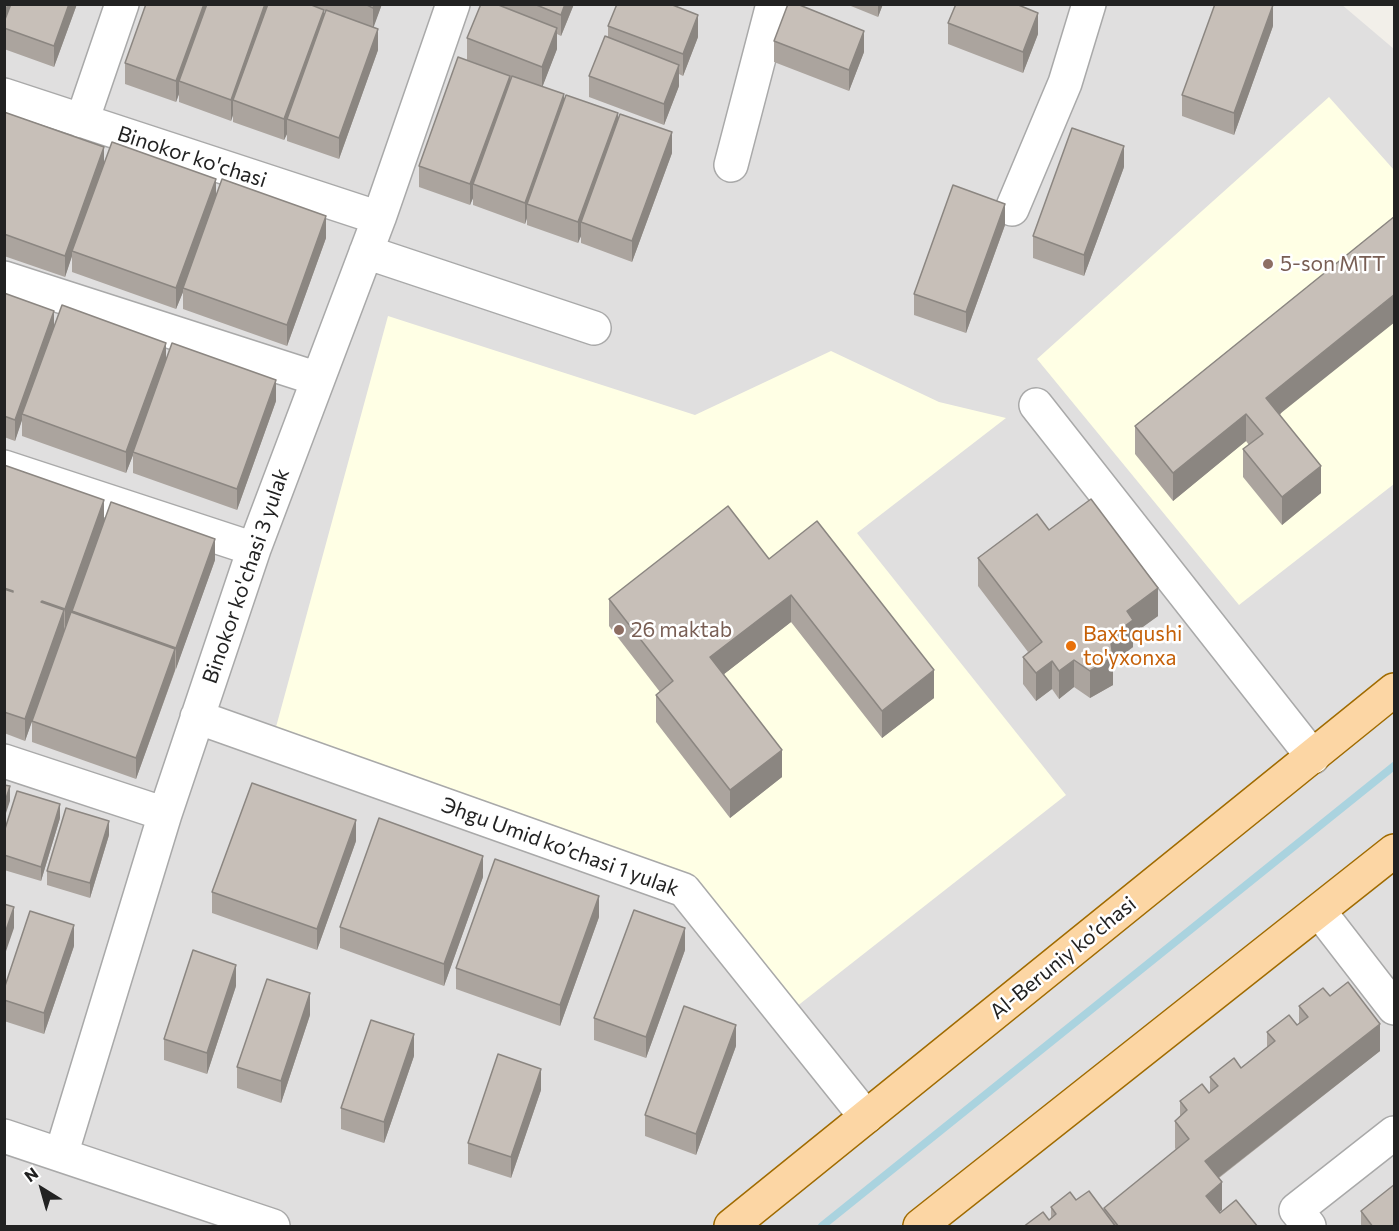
<!DOCTYPE html>
<meta charset="utf-8">
<style>
body{margin:0}
#map{position:relative;width:1399px;height:1231px;overflow:hidden;background:#f2efe9;font-family:Commissioner,sans-serif}
canvas{display:block}
.frame{position:absolute;inset:0;border:6px solid #222;pointer-events:none}
.north{position:absolute;left:12px;top:1159px;width:60px;height:60px;-webkit-text-stroke:4px #fff;paint-order:stroke;rotate:323deg;font-size:16px;font-weight:700;line-height:24px;text-align:center;color:#222}
.north::after{content:'';display:block;margin:auto;width:21px;height:27px;background:#222;clip-path:polygon(50% 0,100% 100%,50% 72%,0 100%)}
</style>
<div id="map">
<canvas width="1399" height="1231"></canvas>
<div class="frame"></div>
<div class="north">N</div>
</div>
<script>
const ctx = document.querySelector('canvas').getContext('2d');
ctx.lineJoin = 'round';
function fillPath(path, color) { ctx.fillStyle = color; ctx.fill(path, 'evenodd'); }
const shape = rows => new Path2D(rows.map(r => 'M' + r).join(''));
function strokePath(path, color, width, dash) { ctx.strokeStyle = color; ctx.lineWidth = width; ctx.lineCap = dash ? 'butt' : 'round'; ctx.setLineDash(dash || []); ctx.stroke(path); }
function drawText(font, color, halo, rows, align = 'center') {
  ctx.font = font + ' Commissioner,sans-serif'; ctx.lineWidth = 5; ctx.setLineDash([]); ctx.textBaseline = 'middle'; ctx.strokeStyle = halo; ctx.fillStyle = color; for (const [text, x, y, turn = 0] of rows) {
    ctx.save(); ctx.translate(x, y); ctx.rotate((+turn || 0) * Math.PI / 180); ctx.textAlign = isNaN(turn) ? turn : align; if (halo) ctx.strokeText(text, 0, 0); ctx.fillText(text, 0, 0); ctx.restore();
  }
}
fillPath(shape([
 [1341,4,1394,49,1394,1226,5,1226,4,5]
]), '#e0dfdf');
fillPath(shape([
 [1329,97,1394,170,1394,484,1239,605,1037,359],
 [388,316,695,415,831,351,939,402,1006,418,857,533,1066,795,796,1007,699,885,276,727]
]), '#ffffe5');
strokePath(shape([
 [822,1226,1394,766]
]), '#aad3df', 8);
const minor = shape([
 [4,95,379,218],
 [82,121,122,4],
 [731,165,773,4],
 [1012,209,1065,83,1089,4],
 [366,252,594,328],
 [4,278,318,379],
 [1036,405,1313,757],
 [4,467,254,549],
 [197,717,684,890,866,1117],
 [4,761,165,814],
 [1319,911,1394,1008],
 [4,1136,273,1226],
 [61,1155,165,814,254,549,379,218,453,4],
 [1309,1226,1296,1210,1394,1133]
]);
const major = shape([
 [731,1226,1394,690],
 [920,1226,1394,851]
]);
strokePath(minor, '#a9a9a9', 36);
strokePath(major, '#a06b00', 36);
strokePath(minor, '#fff', 33);
strokePath(major, '#fcd6a4', 33);
fillPath(shape([
 [4,4,77,4,54,67,4,49],
 [310,4,382,4,373,27,378,50,339,159,287,141,287,134,284,140,233,122,233,115,231,121,179,102,179,94,176,102,125,84,125,63,324,17,326,11],
 [481,4,574,4,561,36,557,34,557,49,542,87,564,101,618,120,672,153,632,262,581,243,581,236,578,243,527,225,527,218,525,224,473,205,473,198,470,205,419,187,419,166,499,72,467,60,467,38],
 [846,4,883,4,878,17],
 [948,23,1038,34,1023,73,948,44],
 [608,26,698,37,683,76,679,74,679,86,664,125,589,97,589,76,608,37],
 [1273,26,1234,135,1182,116,1182,95],
 [774,41,864,52,849,91,774,62],
 [4,112,104,163,216,196,326,238,287,346,183,309,183,292,176,309,72,272,72,256,65,277,4,256],
 [1124,167,1084,276,1033,258,1033,236],
 [1395,216,1280,415,1321,493,1282,525,1243,477,1243,449,1249,445,1246,441,1173,501,1135,454,1135,426],
 [1005,225,966,333,914,315,914,294],
 [4,293,54,326,166,360,276,401,237,510,133,473,133,455,126,473,22,436,22,420,15,441,4,437],
 [4,465,104,521,215,560,136,779,32,742,32,721,25,741,4,733],
 [1049,530,1158,616,1133,634,1133,647,1113,662,1113,685,1090,698,1074,687,1059,699,1052,689,1036,701,1023,684,1023,657,1028,652,978,586,978,558],
 [769,559,934,698,882,738,791,622,724,674,782,777,730,818,656,722,656,695,660,692,609,626,609,599],
 [60,818,41,881,4,870,4,832],
 [109,835,90,898,47,885,47,871],
 [356,841,317,950,212,913,212,892],
 [483,877,444,986,340,948,340,927],
 [599,917,560,1026,456,989,456,968],
 [74,946,44,1034,4,1021,4,1000],
 [685,950,646,1058,594,1040,594,1018],
 [236,986,207,1074,164,1060,164,1039],
 [1330,996,1380,1051,1219,1178,1222,1210,1219,1212,1258,1227,1023,1227,1049,1220,1051,1218,1051,1207,1076,1200,1104,1210,1104,1208,1176,1150,1175,1148,1175,1121,1180,1116,1180,1101,1209,1093,1210,1092,1210,1077,1241,1068,1267,1047,1267,1032,1297,1025,1299,1024,1299,1006],
 [310,1015,281,1103,237,1088,237,1067],
 [736,1046,696,1155,645,1136,645,1115],
 [414,1056,384,1143,341,1129,341,1108],
 [541,1090,511,1178,468,1164,468,1143],
 [1361,1211,1395,1227,1361,1227]
]), '#aba49e');
fillPath(shape([
 [8,4,16,4,4,28,4,15],
 [69,4,77,4,54,67,54,46],
 [204,4,212,4,179,81,179,94,176,102,176,81],
 [265,4,270,4,233,100,233,115,231,121,231,100],
 [374,4,382,4,373,29,373,8],
 [565,4,574,4,561,36,561,15],
 [878,4,883,4,878,17],
 [1273,5,1273,26,1234,135,1234,113],
 [324,10,324,31,287,119,287,134,284,140,284,119],
 [1038,13,1038,34,1023,73,1023,52],
 [698,15,698,37,683,76,683,54],
 [557,28,557,49,542,88,542,67],
 [378,29,378,50,339,159,339,138],
 [864,31,864,52,849,91,849,70],
 [679,65,679,86,664,125,664,104],
 [510,76,510,97,473,184,473,198,470,205,470,184],
 [564,94,564,115,527,204,527,218,525,224,525,203],
 [618,113,618,134,581,222,581,236,578,243,578,222],
 [672,132,672,153,632,262,632,241],
 [1124,146,1124,167,1084,276,1084,255],
 [104,147,104,169,72,251,72,256,65,277,65,256],
 [216,179,216,201,183,288,183,292,176,309,176,288],
 [1005,204,1005,225,966,333,966,312],
 [326,216,326,238,287,346,287,325],
 [1395,294,1395,322,1266,425,1266,398],
 [54,311,54,332,22,414,22,420,15,441,15,420],
 [166,343,166,364,133,452,133,455,126,473,126,452],
 [276,380,276,401,237,510,237,489],
 [1246,414,1246,441,1173,501,1173,473],
 [1321,466,1321,493,1282,525,1282,497],
 [104,500,104,522,65,630,65,609],
 [215,539,215,560,176,669,176,648],
 [1158,588,1158,616,1133,634,1133,647,1113,662,1113,685,1090,698,1090,671,1110,637,1127,611],
 [791,595,791,622,710,685,710,657],
 [64,610,64,632,25,741,25,719],
 [175,649,175,670,136,779,136,758],
 [1074,660,1074,687,1059,699,1059,671],
 [1052,661,1052,689,1036,701,1036,673],
 [934,670,934,698,882,738,882,711],
 [782,750,782,777,730,818,730,790],
 [10,786,10,801,4,819,4,805],
 [60,804,60,818,41,881,41,867],
 [356,820,356,841,317,950,317,929],
 [109,821,109,835,90,898,90,883],
 [483,856,483,877,444,986,444,964],
 [599,896,599,917,560,1026,560,1005],
 [14,907,14,928,4,957,4,936],
 [74,925,74,946,44,1034,44,1013],
 [685,928,685,950,646,1058,646,1037],
 [236,965,236,986,207,1074,207,1053],
 [310,993,310,1015,281,1103,281,1081],
 [1380,1024,1380,1051,1205,1188,1205,1161],
 [736,1025,736,1046,696,1155,696,1134],
 [414,1034,414,1056,384,1143,384,1122],
 [541,1069,541,1090,511,1178,511,1157],
 [1222,1182,1222,1210,1206,1223,1206,1196]
]), '#8b8681');
const building = shape([
 [4,4,8,4,4,15,4,4],
 [11,4,69,4,54,46,4,28,4,22,11,4],
 [146,4,204,4,176,81,125,63,146,4],
 [207,4,265,4,231,100,179,81,207,4],
 [268,4,309,4,324,10,284,119,233,100,268,4],
 [365,4,374,4,373,8,365,4],
 [481,4,496,4,557,28,542,67,467,38,481,4],
 [534,4,565,4,561,15,534,4],
 [617,4,670,4,698,15,683,54,608,26,617,4],
 [788,4,797,4,864,31,849,70,774,41,788,4],
 [956,4,1016,4,1038,13,1023,52,948,23,956,4],
 [1215,4,1273,5,1234,113,1182,95,1215,4],
 [326,10,378,29,339,138,287,119,326,10],
 [605,36,679,65,664,104,589,76,605,36],
 [458,57,510,76,470,184,419,166,458,57],
 [512,76,564,94,525,203,473,184,512,76],
 [566,95,618,113,578,222,527,204,566,95],
 [4,112,104,147,65,256,4,234,4,112],
 [620,114,672,132,632,241,581,222,620,114],
 [1072,128,1124,146,1084,255,1033,236,1072,128],
 [112,142,216,179,176,288,72,251,112,142],
 [222,179,326,216,287,325,183,288,222,179],
 [953,185,1005,204,966,312,914,294,953,185],
 [1395,216,1395,294,1266,398,1321,466,1282,497,1243,449,1263,434,1246,414,1173,473,1135,426,1395,216],
 [4,293,54,311,15,420,4,416,4,293],
 [62,305,166,343,126,452,22,414,62,305],
 [172,343,276,380,237,489,133,452,172,343],
 [4,465,104,500,65,609,42,601,41,602,64,610,25,719,4,712,4,589,13,592,13,591,4,588,4,465],
 [1091,499,1158,588,1127,611,1133,620,1110,637,1113,657,1090,671,1074,660,1059,671,1052,661,1036,673,1023,657,1042,642,978,558,1037,514,1049,530,1091,499],
 [111,502,215,539,176,648,72,611,111,502],
 [728,506,769,559,817,521,934,670,882,711,791,595,710,657,782,750,730,790,656,695,673,681,609,599,728,506],
 [71,612,175,649,136,758,32,721,71,612],
 [252,783,356,820,317,929,212,892,252,783],
 [4,785,10,786,4,805,4,785],
 [17,791,60,804,41,867,4,855,4,832,17,791],
 [66,808,109,821,90,883,47,871,66,808],
 [379,818,483,856,444,964,340,927,379,818],
 [495,859,599,896,560,1005,456,968,495,859],
 [4,904,14,907,4,936,4,904],
 [634,910,685,928,646,1037,594,1018,634,910],
 [30,911,74,925,44,1013,4,1000,4,989,30,911],
 [193,950,236,965,207,1053,164,1039,193,950],
 [267,979,310,993,281,1081,237,1067,267,979],
 [1348,982,1380,1024,1205,1161,1222,1182,1206,1196,1220,1213,1236,1200,1258,1227,1119,1227,1104,1208,1189,1139,1175,1121,1187,1110,1180,1101,1202,1084,1209,1093,1218,1086,1210,1077,1234,1058,1241,1068,1275,1041,1267,1032,1289,1015,1297,1025,1308,1017,1299,1006,1323,988,1330,996,1348,982],
 [684,1006,736,1025,696,1134,645,1115,684,1006],
 [371,1020,414,1034,384,1122,341,1108,371,1020],
 [498,1054,541,1069,511,1157,468,1143,498,1054],
 [1395,1184,1395,1227,1373,1227,1361,1211,1395,1184],
 [1089,1191,1116,1227,1023,1227,1043,1212,1049,1220,1056,1214,1051,1207,1070,1192,1076,1200,1089,1191]
]);
fillPath(building, '#c7bfb8');
strokePath(building, '#8b8681', 1.5);
for (const [x, y, r, color] of [
 [1268,264,6,"#8d6e63"],
 [619,630,6,"#8d6e63"],
 [1071,646,6,"#e8710a"]
]) { const dot = new Path2D(); dot.arc(x, y, r, 0, 2 * Math.PI); ctx.fillStyle = color; ctx.fill(dot); strokePath(dot, '#fff', 2); }
drawText('21px', '#222', '#fff', [
 ["Binokor ko'chasi",192,157,18],
 ["Binokor ko'chasi 3 yulak",246,576,-71],
 ["Эhgu Umid ko’chasi 1 yulak",560,847,20],
 ["Al-Beruniy ko’chasi",1063,958,-39]
]);
drawText('21px', '#785e54', '#fff', [
 ["5-son MTT",1280,264],
 ["26 maktab",631,630]
], 'left');
drawText('21px', '#c56008', '#fff', [
 ["Baxt qushi",1083,634],
 ["to'yxonxa",1083,658]
], 'left');
</script>
